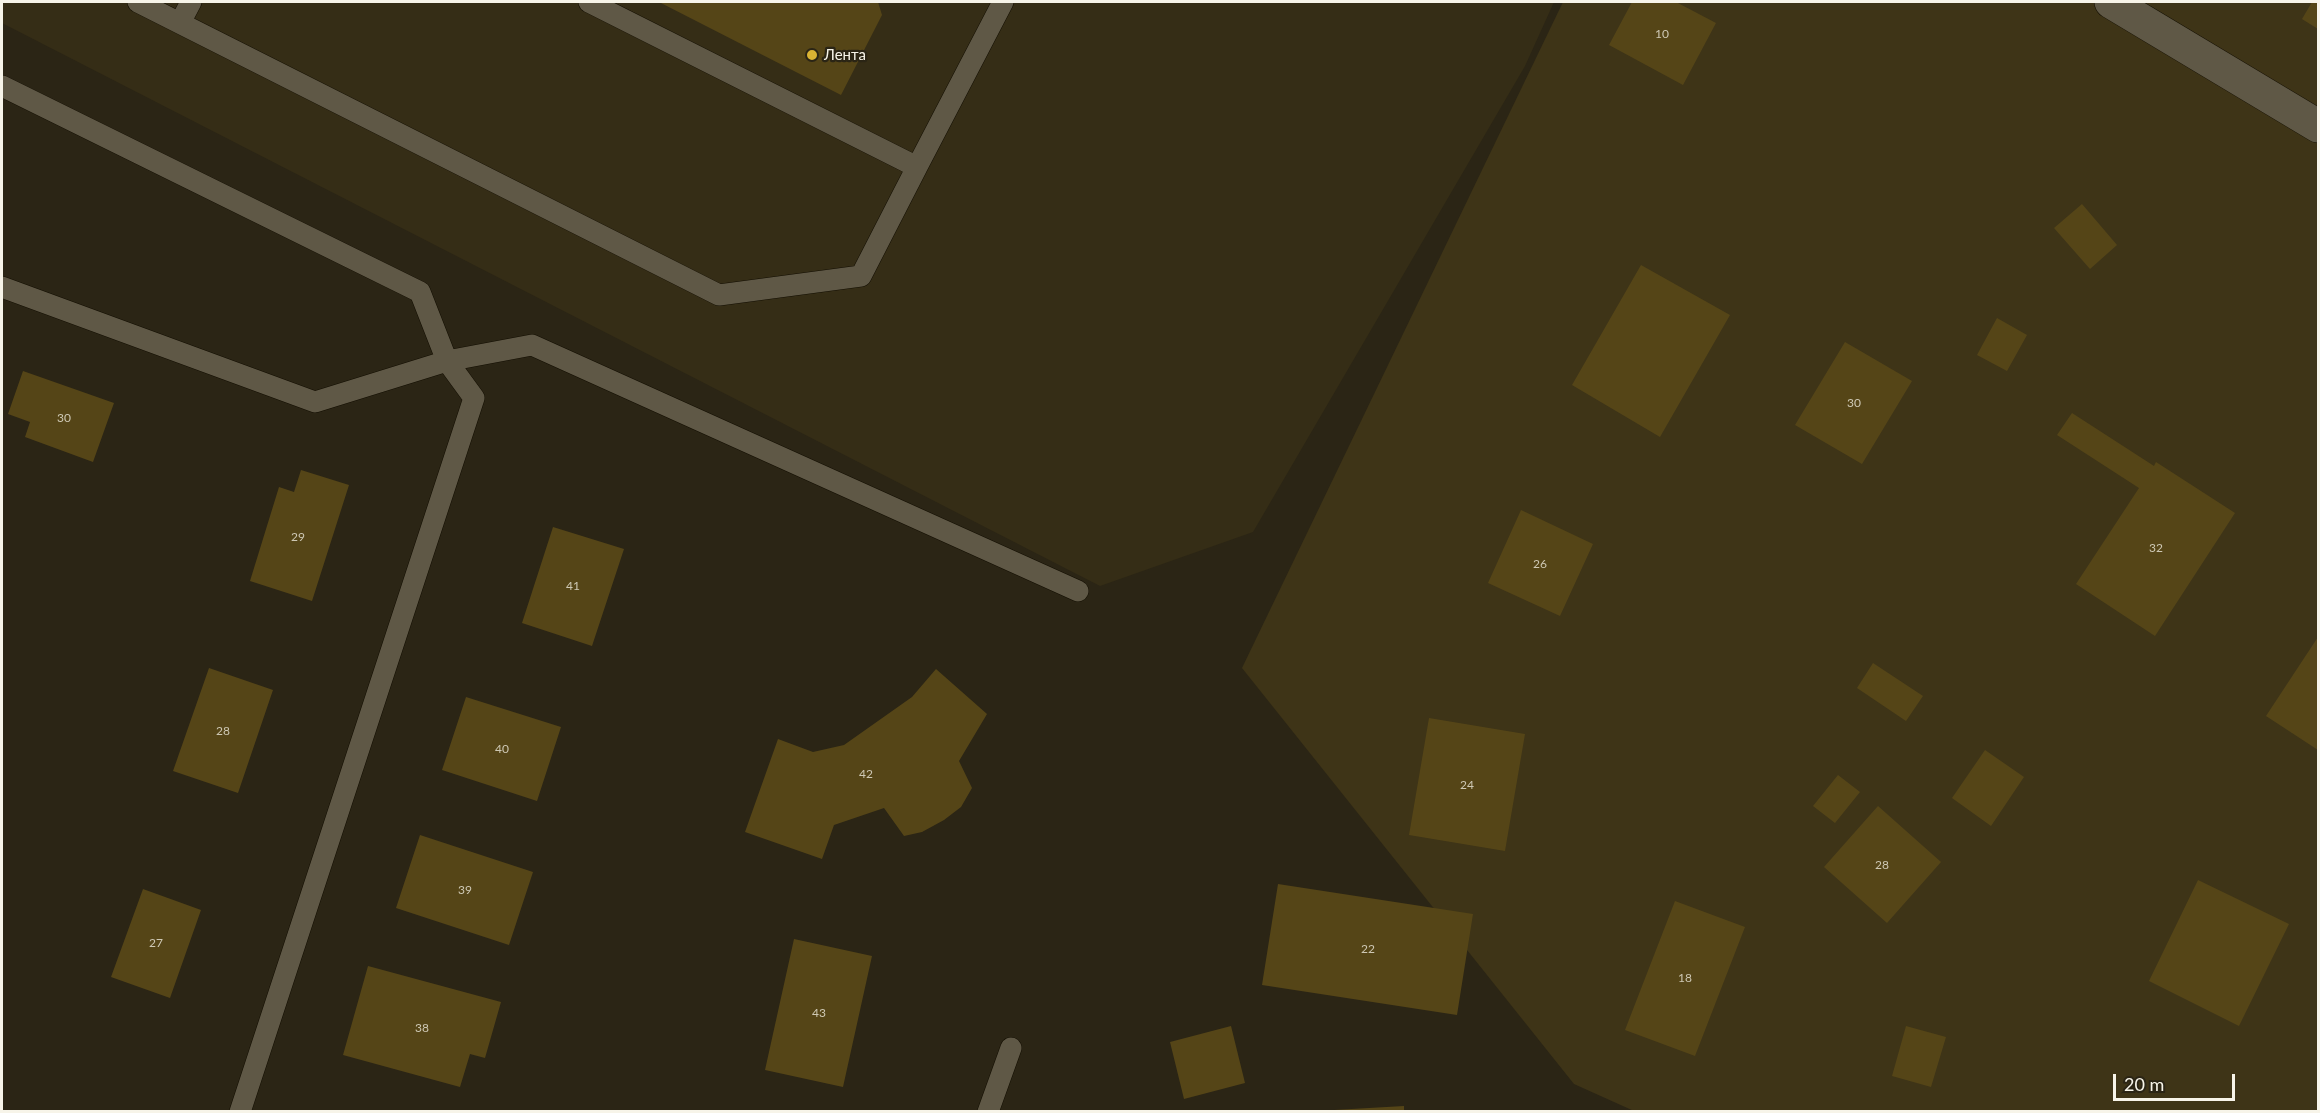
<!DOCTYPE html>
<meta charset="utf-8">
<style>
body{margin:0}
#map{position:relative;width:2320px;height:1113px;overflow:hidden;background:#2b2515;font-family:Lato,sans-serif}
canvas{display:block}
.frame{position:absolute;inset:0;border:3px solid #f7f4e9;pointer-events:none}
.scale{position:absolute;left:2113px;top:1074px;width:122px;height:27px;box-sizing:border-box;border:3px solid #f7f4e9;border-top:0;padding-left:8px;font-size:18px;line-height:21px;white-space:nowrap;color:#f7f4e9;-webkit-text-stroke:4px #2b2515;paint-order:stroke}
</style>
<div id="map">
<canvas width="2320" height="1113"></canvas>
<div class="frame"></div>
<div class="scale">20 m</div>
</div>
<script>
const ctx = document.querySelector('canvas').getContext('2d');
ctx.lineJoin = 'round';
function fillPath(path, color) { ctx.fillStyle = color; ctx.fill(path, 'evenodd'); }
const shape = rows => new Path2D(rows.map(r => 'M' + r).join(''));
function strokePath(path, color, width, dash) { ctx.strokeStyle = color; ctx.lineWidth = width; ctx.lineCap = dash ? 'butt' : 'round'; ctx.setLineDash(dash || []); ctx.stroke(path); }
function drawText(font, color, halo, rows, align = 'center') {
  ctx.font = font + ' Lato,sans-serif'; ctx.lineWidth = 4.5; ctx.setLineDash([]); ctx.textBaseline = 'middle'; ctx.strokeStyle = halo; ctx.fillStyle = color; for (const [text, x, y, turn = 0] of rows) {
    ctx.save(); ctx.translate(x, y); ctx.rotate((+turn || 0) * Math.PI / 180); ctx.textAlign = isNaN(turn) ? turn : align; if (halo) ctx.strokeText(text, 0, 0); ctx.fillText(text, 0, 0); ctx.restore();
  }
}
fillPath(shape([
 [2,2,1554,2,1525,66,1253,532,1100,586,2,23]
]), '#352d16');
fillPath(shape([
 [1563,2,2318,2,2318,1111,1634,1111,1574,1084,1242,668]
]), '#3e3417');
fillPath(shape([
 [659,2,878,2,882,15,841,95],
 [1632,2,1676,2,1716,23,1683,85,1609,45],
 [2312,2,2318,2,2318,29,2302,19],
 [2082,204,2117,245,2090,269,2054,228],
 [1641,265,1730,315,1660,437,1572,385],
 [1997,318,2027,335,2007,371,1977,355],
 [1845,342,1912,381,1862,464,1795,425],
 [23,371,114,403,93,462,25,437,30,422,8,414],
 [2072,413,2154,466,2156,462,2235,513,2155,636,2076,584,2139,488,2057,435],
 [301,470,349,485,312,601,250,581,279,487,294,492],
 [1521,510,1593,544,1560,616,1488,583],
 [553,527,624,549,592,646,522,623],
 [2318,637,2318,750,2266,716],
 [1873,663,1923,696,1906,721,1857,688],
 [209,668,273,690,238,793,173,771],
 [936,669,987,714,959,761,972,788,961,807,944,820,922,832,904,836,884,808,834,825,822,859,745,832,778,739,813,752,844,745,912,697],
 [466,697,561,727,537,801,442,770],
 [1429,718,1525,734,1505,851,1409,835],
 [1985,750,2024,777,1991,826,1952,798],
 [1838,775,1860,792,1835,823,1813,806],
 [1878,806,1941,862,1887,923,1824,867],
 [420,835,533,872,509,945,396,908],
 [2198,880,2289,924,2239,1026,2149,981],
 [1278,884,1473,914,1457,1015,1262,985],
 [143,889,201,910,170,998,111,977],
 [1675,901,1745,927,1695,1056,1625,1030],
 [794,939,872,956,843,1087,765,1070],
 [368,966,501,1002,485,1058,470,1054,460,1087,343,1055],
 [1231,1026,1245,1083,1184,1099,1170,1042],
 [1906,1026,1946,1037,1931,1087,1892,1076],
 [1404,1106,1404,1112,1334,1112,1334,1110]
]), '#554517');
const service = shape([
 [138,2,719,295,861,276,917,167,589,2],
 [180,23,191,2],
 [2,86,420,292,447,361,532,345,1078,591],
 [917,167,1003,2],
 [2,287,315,402,447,361,474,398,240,1112],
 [988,1112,1011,1048]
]);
const minor = shape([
 [2111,2,2318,126]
]);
strokePath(service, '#130e02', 22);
strokePath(minor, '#130e02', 34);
strokePath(service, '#5f5846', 21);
strokePath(minor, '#5f5846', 33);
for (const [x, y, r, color] of [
 [812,55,6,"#dab333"]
]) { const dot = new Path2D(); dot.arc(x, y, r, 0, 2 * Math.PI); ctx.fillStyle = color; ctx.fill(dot); strokePath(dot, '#2b2515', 2); }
drawText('12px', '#cec8b4', null, [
 ["10",1662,34],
 ["30",1854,403],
 ["30",64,418],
 ["29",298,537],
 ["32",2156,548],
 ["26",1540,564],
 ["41",573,586],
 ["28",223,731],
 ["40",502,749],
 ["42",866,774],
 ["24",1467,785],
 ["28",1882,865],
 ["39",465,890],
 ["27",156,943],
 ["22",1368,949],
 ["18",1685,978],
 ["43",819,1013],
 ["38",422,1028]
]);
drawText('15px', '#f7f4e9', '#2b2515', [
 ["Лента",824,55]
], 'left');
</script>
